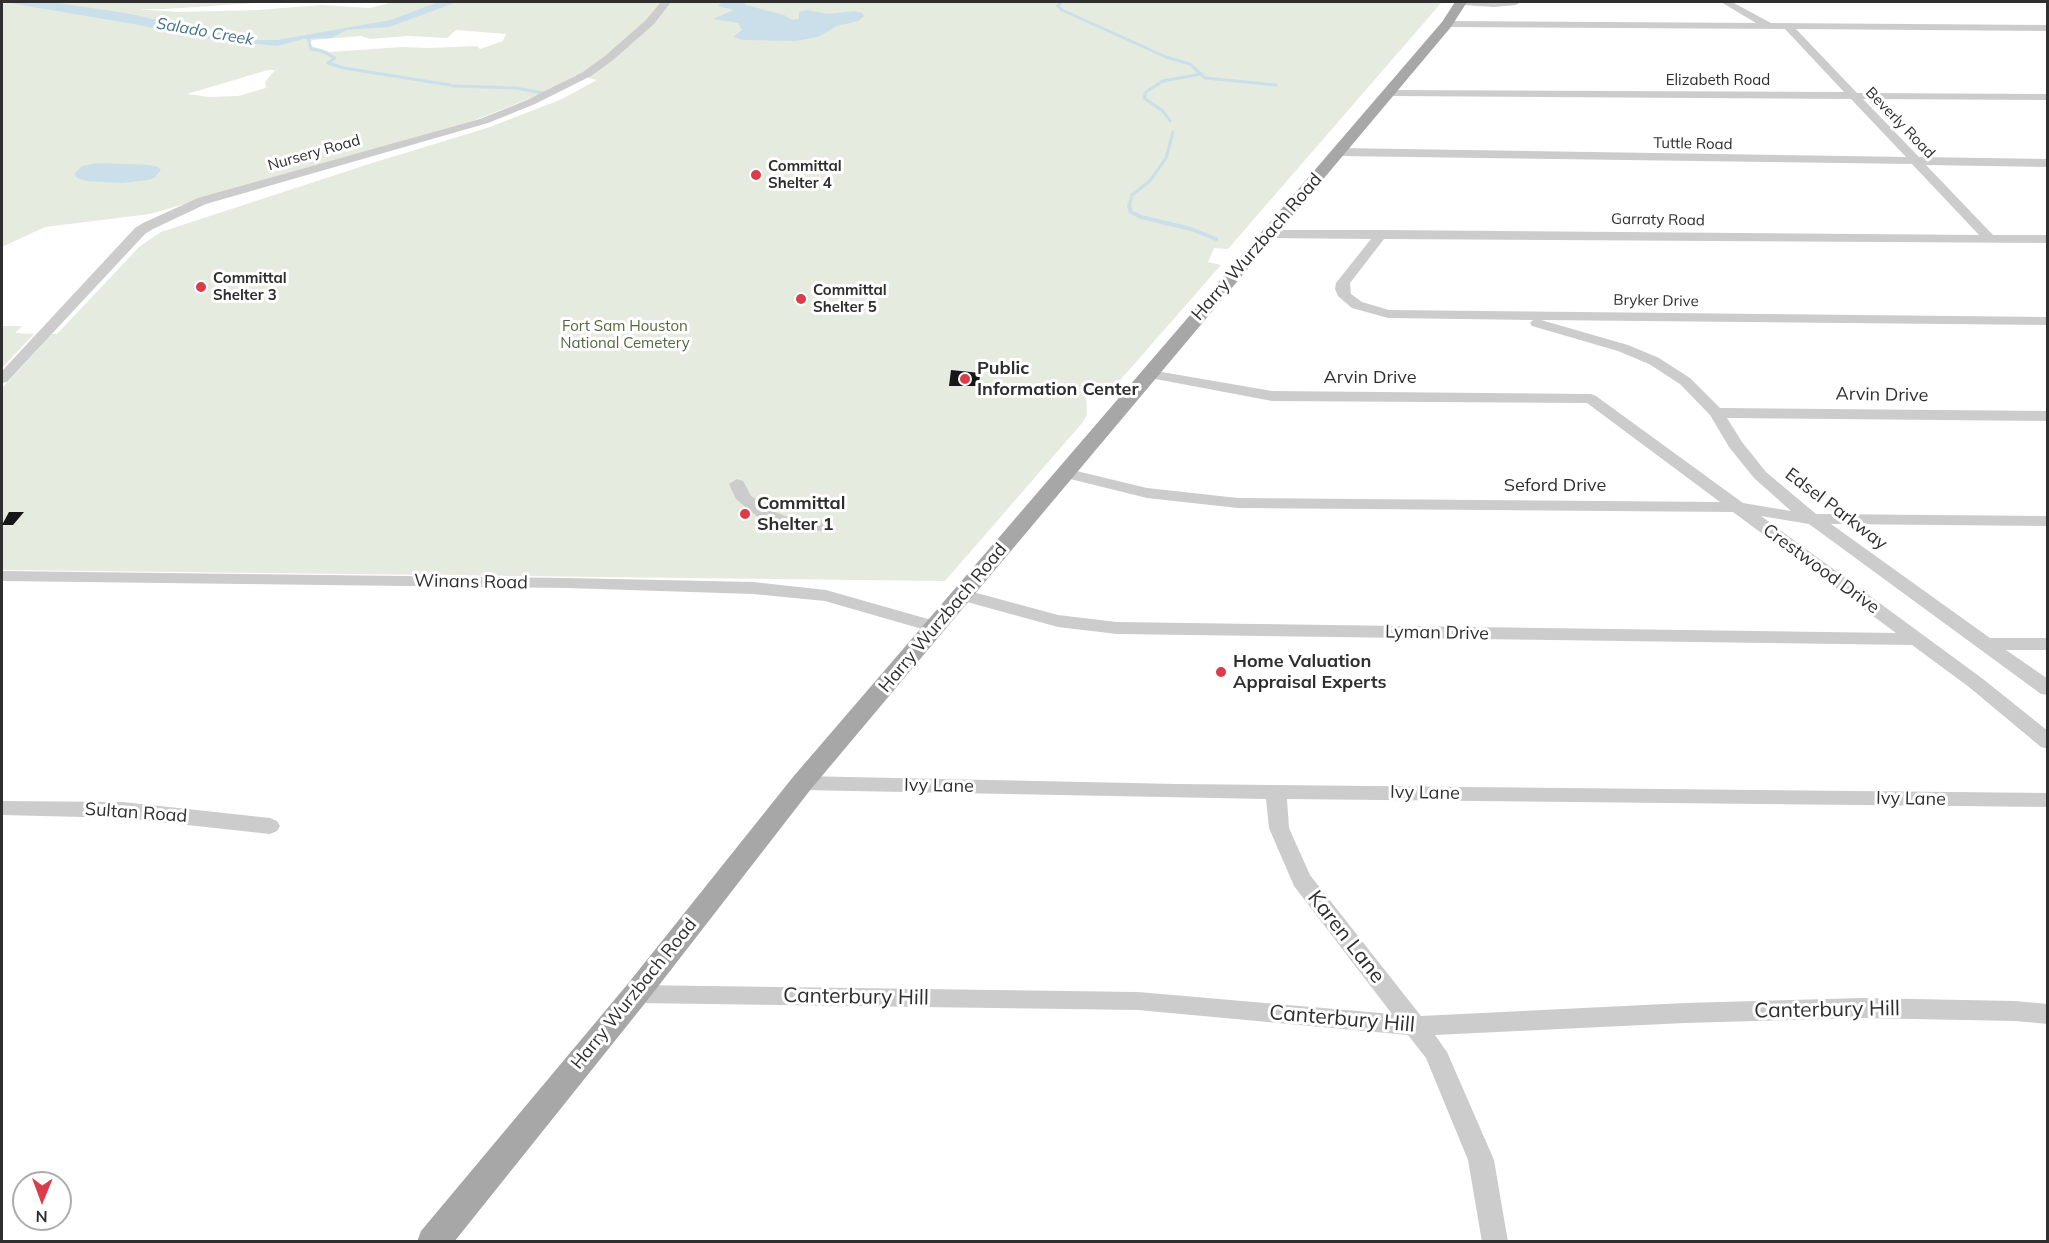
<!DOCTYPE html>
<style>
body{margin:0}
#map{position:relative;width:2049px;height:1243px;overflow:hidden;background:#fff;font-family:Mulish,sans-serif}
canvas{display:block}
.frame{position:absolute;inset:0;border:3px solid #2f2f2f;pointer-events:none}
.north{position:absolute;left:12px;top:1171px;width:60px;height:60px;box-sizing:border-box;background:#fff;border:2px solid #acacac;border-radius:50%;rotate:181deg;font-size:16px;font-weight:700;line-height:24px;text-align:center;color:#2f2f2f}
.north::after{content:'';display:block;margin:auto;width:21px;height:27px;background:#dc3b4a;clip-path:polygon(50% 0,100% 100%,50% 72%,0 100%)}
</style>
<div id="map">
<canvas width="2049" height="1243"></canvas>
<div class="frame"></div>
<div class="north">N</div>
</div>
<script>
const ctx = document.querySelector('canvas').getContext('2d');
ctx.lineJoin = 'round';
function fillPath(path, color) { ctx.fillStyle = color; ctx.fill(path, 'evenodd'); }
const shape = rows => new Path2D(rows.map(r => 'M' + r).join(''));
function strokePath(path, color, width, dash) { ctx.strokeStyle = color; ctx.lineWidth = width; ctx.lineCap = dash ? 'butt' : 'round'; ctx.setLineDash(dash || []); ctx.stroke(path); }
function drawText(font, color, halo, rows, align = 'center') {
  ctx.font = font + ' Mulish,sans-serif'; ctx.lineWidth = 6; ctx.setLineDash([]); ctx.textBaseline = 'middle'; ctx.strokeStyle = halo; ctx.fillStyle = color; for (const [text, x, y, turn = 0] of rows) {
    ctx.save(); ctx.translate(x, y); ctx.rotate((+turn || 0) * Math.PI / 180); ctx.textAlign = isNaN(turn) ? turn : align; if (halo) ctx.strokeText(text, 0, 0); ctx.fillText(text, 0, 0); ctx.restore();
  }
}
fillPath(shape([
 [2,2,272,2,165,9,138,9,176,12,257,10,322,5,370,8,393,2,1442,2,1228,249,1214,248,1208,262,1221,265,1115,386,1104,391,1086,393,1087,415,1083,422,945,581,2,570,2,388,52,334,57,334,140,246,161,232,369,164,490,127,562,99,597,80,576,75,543,93,473,121,150,214,45,227,2,247],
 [456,30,506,34,503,41,480,49,477,46,430,48,402,47,330,52,311,46,310,43,312,40,361,36,370,39,409,36,447,38],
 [268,70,275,70,265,82,266,88,238,96,210,97,187,94],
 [2,326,22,326,15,333,34,334,2,368]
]), '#e5ebde');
fillPath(shape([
 [4,2,52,2,125,13,256,40,277,40,391,20,438,2,457,2,389,27,347,30,331,38,304,39,277,46,200,38,139,25],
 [722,2,743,2,746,5,784,15,792,20,799,19,799,12,807,10,828,14,854,11,862,13,864,16,858,21,837,26,818,37,795,41,743,40,733,37,742,30,738,23,713,19,734,10,718,6],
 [97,163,149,165,158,167,161,170,154,178,148,180,122,183,86,181,77,178,74,174,82,166]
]), '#cbdfea');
strokePath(shape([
 [1061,2,1058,6,1062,10,1166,57,1190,64,1205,78,1276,85],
 [308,37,311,49,322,51,335,58,328,63,344,68,450,85],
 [453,86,516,88,543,93],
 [1170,121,1163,111,1144,98,1146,92,1163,81,1201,74],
 [1129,207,1132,195,1150,181,1166,158,1173,132]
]), '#cbdfea', 3);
strokePath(shape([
 [1129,206,1131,212,1141,217,1191,229,1216,239]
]), '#cbdfea', 4);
fillPath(shape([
 [951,370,980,373,979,386,949,386],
 [9,512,24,512,13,525,2,525]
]), '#161616');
fillPath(shape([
 [661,2,671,2,654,24,613,60,591,76,535,104,488,123,206,204,153,229,145,234,7,382,2,383,2,371,135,228,143,223,198,198,480,119,527,100,583,72,605,56,646,20,661,2],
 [1459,2,1521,2,1516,5,1494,7,1464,5,1459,2],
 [1721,2,1732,2,1771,23,2048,25,2048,31,1796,29,1857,93,2048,94,2048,100,1863,99,1919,157,2048,159,2048,167,1926,165,1993,235,2048,235,2048,243,1384,239,1350,283,1351,294,1362,302,1389,310,2048,317,2048,325,1541,320,1628,345,1659,358,1690,378,1720,408,2048,411,2048,421,1727,418,1742,442,1766,472,1816,514,2048,516,2048,526,1831,524,1990,638,2048,638,2048,650,2006,650,2048,679,2048,695,2041,694,1809,524,1761,516,1983,679,2048,731,2048,749,2041,747,1969,687,1912,645,1117,634,1058,627,956,599,953,595,956,591,962,589,1058,615,1117,622,1896,633,1733,512,1238,508,1147,498,1058,476,1056,473,1064,468,1147,488,1238,498,1720,502,1587,403,1272,401,1145,377,1143,374,1150,370,1272,391,1591,394,1596,396,1743,503,1791,511,1754,478,1729,447,1710,415,1680,384,1649,364,1618,351,1532,326,1530,323,1533,320,1388,318,1352,308,1338,296,1335,289,1336,283,1371,239,1268,238,1262,234,1268,230,1381,230,1979,235,1912,164,1339,156,1333,152,1339,148,1906,157,1851,99,1389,96,1383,93,1389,90,1844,92,1785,29,1447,27,1442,24,1447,21,1756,23,1721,2],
 [737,479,743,481,751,496,771,510,785,516,827,522,829,526,821,531,782,526,759,518,736,499,729,484,737,479],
 [2,571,567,578,753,582,826,590,942,623,945,627,942,631,936,633,825,601,753,594,567,588,2,581,2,571],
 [802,776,1177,784,2048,793,2048,807,1287,799,1289,828,1310,875,1421,1016,1685,1003,1862,998,2015,1001,2048,1004,2048,1024,2015,1021,1862,1018,1685,1023,1435,1035,1447,1052,1494,1160,1508,1242,1482,1242,1468,1160,1426,1058,1408,1035,1138,1010,636,1003,628,1001,625,994,628,987,636,985,1138,992,1392,1014,1294,886,1269,828,1266,799,802,790,795,788,792,783,795,778,802,776],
 [2,801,123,802,270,818,277,821,280,826,277,831,270,834,123,818,2,815,2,801]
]), '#ccc');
fillPath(shape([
 [1455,2,1467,2,1451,27,811,789,646,1002,454,1242,417,1242,421,1231,626,986,793,777,1442,22,1455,2]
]), '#a7a7a7');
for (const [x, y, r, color] of [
 [756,175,6,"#dc3b4a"],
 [201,287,6,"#dc3b4a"],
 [801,299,6,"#dc3b4a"],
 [965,379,6,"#dc3b4a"],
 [745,514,6,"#dc3b4a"],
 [1221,672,6,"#dc3b4a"]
]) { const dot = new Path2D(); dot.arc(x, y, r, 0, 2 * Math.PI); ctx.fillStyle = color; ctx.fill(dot); strokePath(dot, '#fff', 2); }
drawText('15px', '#2f2f2f', '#fff', [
 ["Elizabeth Road",1718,80],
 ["Beverly Road",1900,123,46],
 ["Tuttle Road",1693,144,1],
 ["Nursery Road",314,153,-16],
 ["Garraty Road",1658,220,1],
 ["Bryker Drive",1656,301,1]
]);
drawText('bold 15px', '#2f2f2f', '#fff', [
 ["Committal",768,166],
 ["Shelter 4",768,183],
 ["Committal",213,278],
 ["Shelter 3",213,295],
 ["Committal",813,290],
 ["Shelter 5",813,307]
], 'left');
drawText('15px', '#53683f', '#fff', [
 ["Fort Sam Houston",625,326],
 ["National Cemetery",625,343]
]);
drawText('italic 16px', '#41718d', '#fff', [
 ["Salado Creek",205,32,10]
]);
drawText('18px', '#2f2f2f', '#fff', [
 ["Harry Wurzbach Road",1257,247,-49],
 ["Arvin Drive",1370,378],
 ["Arvin Drive",1882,395,1],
 ["Seford Drive",1555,486],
 ["Edsel Parkway",1836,509,37],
 ["Crestwood Drive",1821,569,36],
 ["Winans Road",471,582,1],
 ["Harry Wurzbach Road",943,618,-50],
 ["Lyman Drive",1437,633,1],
 ["Ivy Lane",939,786,1],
 ["Ivy Lane",1425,793,1],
 ["Ivy Lane",1911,799,1],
 ["Sultan Road",136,813,4],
 ["Harry Wurzbach Road",634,994,-51]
]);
drawText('bold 18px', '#2f2f2f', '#fff', [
 ["Public",977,369],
 ["Information Center",977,390],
 ["Committal",757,504],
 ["Shelter 1",757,525],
 ["Home Valuation",1233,662],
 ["Appraisal Experts",1233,683]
], 'left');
drawText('21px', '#2f2f2f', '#fff', [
 ["Karen Lane",1346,937,52],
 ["Canterbury Hill",856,997,1],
 ["Canterbury Hill",1827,1010,-1],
 ["Canterbury Hill",1342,1019,5]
]);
</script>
